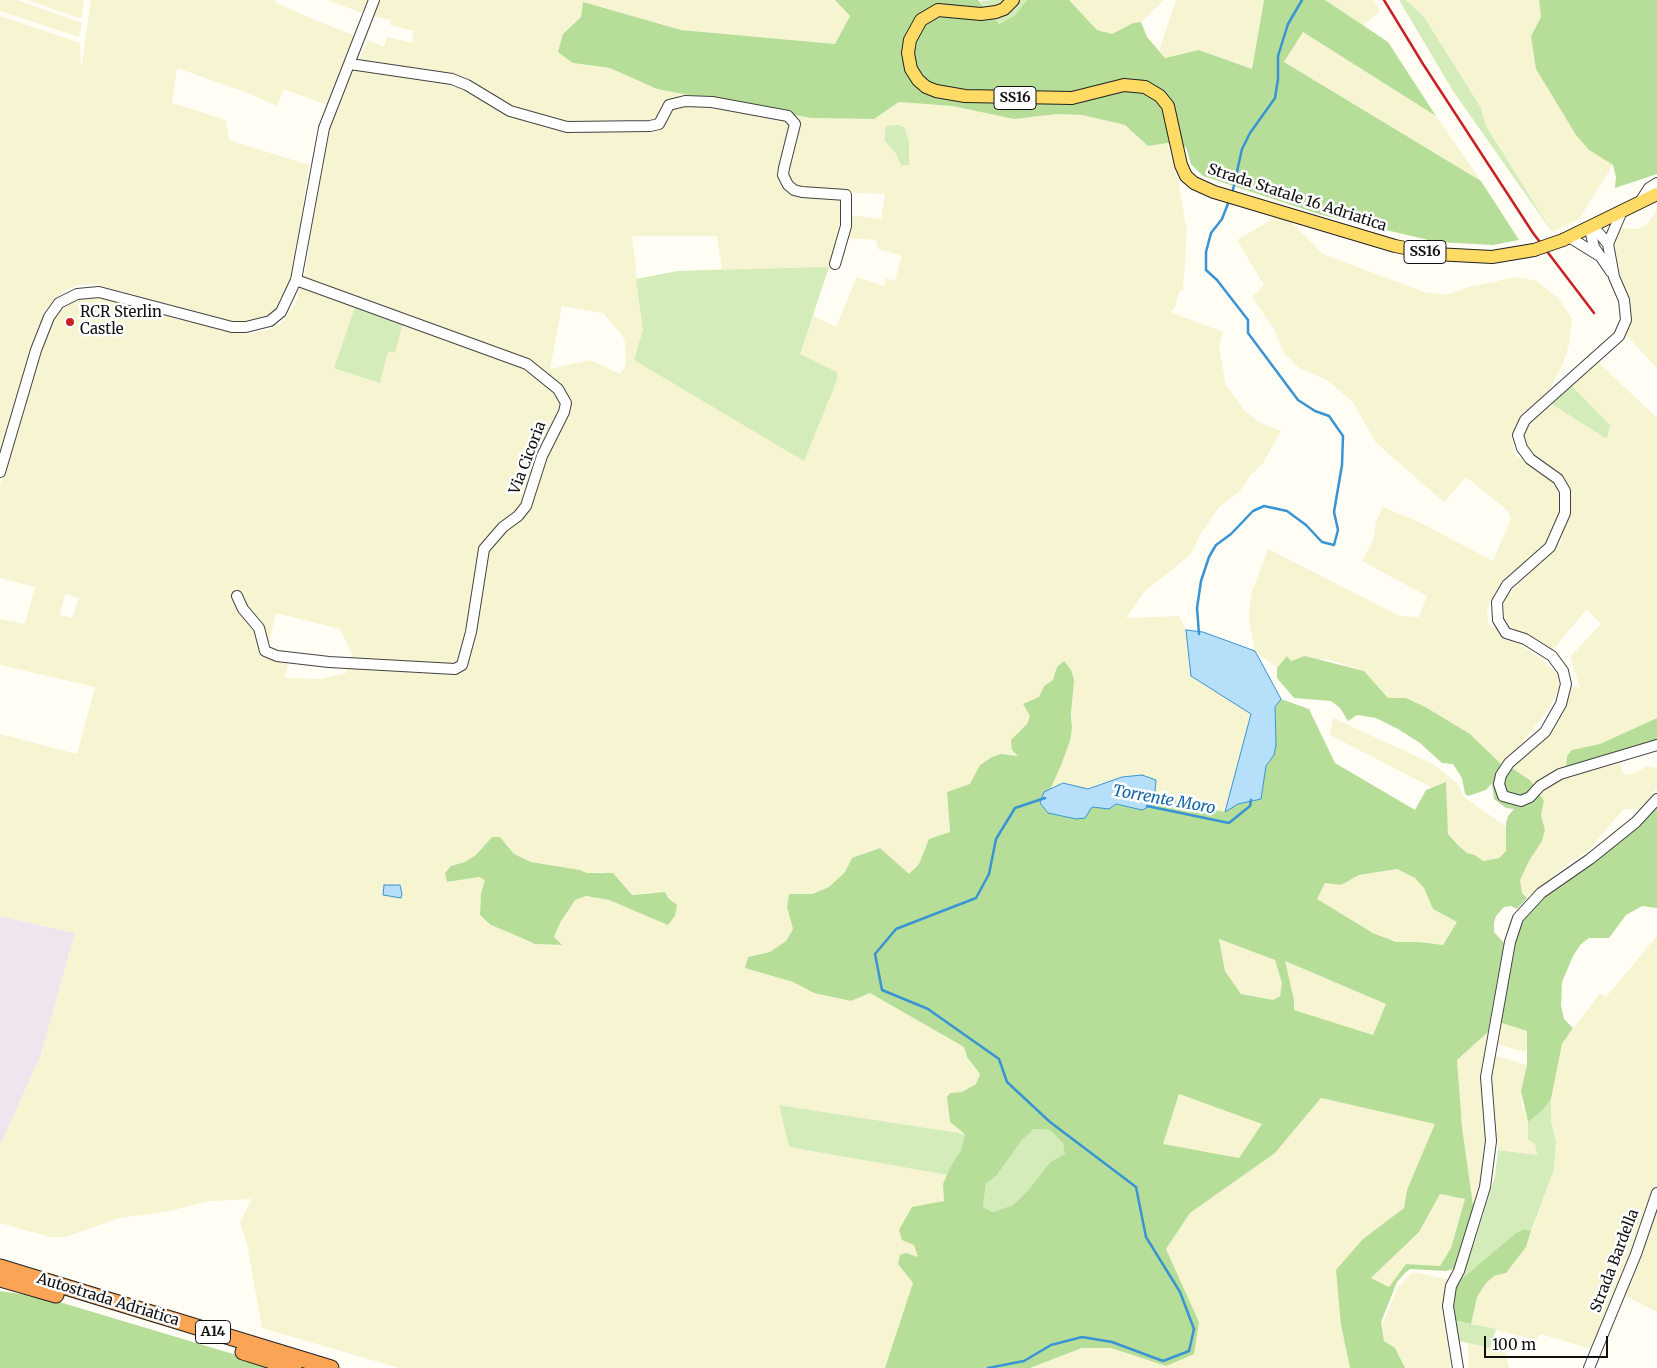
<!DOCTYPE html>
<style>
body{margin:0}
#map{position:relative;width:1657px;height:1368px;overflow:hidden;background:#fffdf4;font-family:Merriweather,serif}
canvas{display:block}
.scale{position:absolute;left:1484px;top:1336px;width:124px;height:22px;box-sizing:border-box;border:2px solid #101010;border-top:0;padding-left:6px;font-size:15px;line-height:18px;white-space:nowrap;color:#101010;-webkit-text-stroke:4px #fff;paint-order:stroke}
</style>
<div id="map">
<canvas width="1657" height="1368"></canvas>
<div class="scale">100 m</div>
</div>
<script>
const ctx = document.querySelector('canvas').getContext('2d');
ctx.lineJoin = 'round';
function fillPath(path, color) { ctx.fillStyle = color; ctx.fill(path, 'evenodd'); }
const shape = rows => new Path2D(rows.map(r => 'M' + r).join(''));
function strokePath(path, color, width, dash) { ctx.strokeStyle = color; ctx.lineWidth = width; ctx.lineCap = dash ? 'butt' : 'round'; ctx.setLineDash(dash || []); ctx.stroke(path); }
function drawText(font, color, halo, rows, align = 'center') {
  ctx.font = font + ' Merriweather,serif'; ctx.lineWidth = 5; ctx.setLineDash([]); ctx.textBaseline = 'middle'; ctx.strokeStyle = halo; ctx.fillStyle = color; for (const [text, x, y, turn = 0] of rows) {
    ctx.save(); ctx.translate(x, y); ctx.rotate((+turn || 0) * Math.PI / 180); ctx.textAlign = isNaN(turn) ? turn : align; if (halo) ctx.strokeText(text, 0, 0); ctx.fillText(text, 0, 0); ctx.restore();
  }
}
fillPath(shape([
 [0,916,75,933,41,1055,0,1146]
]), '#eee5ef');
fillPath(shape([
 [0,0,17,0,82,23,79,37,0,11],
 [28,0,84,0,81,19],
 [91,0,275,0,274,2,317,21,356,36,327,105,284,89,277,106,248,93,177,68,172,103,226,120,229,140,309,165,293,277,281,306,272,315,263,319,239,323,94,284,77,285,63,292,45,310,0,459,0,16,80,43,81,70],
 [327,0,370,0,365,14],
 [379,0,835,0,850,15,836,44,681,30,583,3,581,17,563,34,573,63,610,68,657,89,811,118,874,119,899,102,952,106,1014,119,1057,114,1082,115,1125,125,1148,146,1167,143,1179,185,1187,231,1183,291,1180,290,1175,307,1170,312,1223,332,1219,348,1226,385,1244,410,1258,422,1281,431,1263,463,1250,476,1240,491,1220,506,1201,533,1190,555,1144,592,1126,618,1179,616,1186,630,1191,676,1251,714,1225,812,1156,796,1156,780,1102,785,1088,789,1063,783,1051,788,1070,741,1072,728,1072,698,1057,667,1053,680,1044,686,1039,698,1024,704,1030,716,1027,724,1018,732,1018,756,1001,754,980,765,971,784,947,792,950,833,929,839,919,864,909,875,880,848,852,858,845,872,829,887,812,894,789,894,787,907,793,929,786,941,770,952,747,957,745,968,793,982,814,993,851,1001,870,993,964,1047,967,1057,980,1074,976,1084,962,1092,950,1093,965,1134,779,1105,789,1147,948,1175,943,1184,945,1201,938,1202,914,1245,918,1257,906,1254,905,1273,914,1283,885,1368,399,1368,262,1328,247,1244,240,1222,252,1199,210,1201,169,1211,120,1218,65,1237,50,1237,0,1223,0,1146,41,1055,75,933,0,916,0,734,77,754,95,687,0,665,0,619,25,624,35,587,0,578,0,485,49,330,55,317,64,306,75,300,90,296,109,297,225,331,247,334,268,330,281,323,295,305,306,269,321,148,351,67,359,61,368,40,384,47,387,37,412,43,414,31,390,25,391,20,372,16],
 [840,192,885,194,881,219,850,215,848,238,876,240,878,249,902,256,895,281,886,278,884,286,857,277,836,327,812,315,837,244,841,214],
 [632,236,717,236,722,269,678,271,637,279],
 [562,306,603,313,622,335,625,342,626,365,620,374,590,360,550,369],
 [65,594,79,598,72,618,60,615],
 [276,613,340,629,352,654,346,673,320,679,285,678,289,659,266,654],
 [492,837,508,845,514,854,531,862,580,870,587,873,603,872,632,895,651,892,668,924,609,900,586,896,575,900,560,923,554,937,561,945,535,944,491,925,480,904,486,880,479,877,448,882,451,866,465,862,476,855],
 [1069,0,1164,0,1141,22,1133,23,1112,34,1097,30],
 [1176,0,1264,0,1252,69,1199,50,1165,58,1159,51],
 [1325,0,1374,0,1380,11,1362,26],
 [1406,0,1539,0,1541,17,1531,36,1562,113,1589,150,1613,165,1579,219,1552,232,1486,126,1481,108,1424,17],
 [1303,32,1436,116,1481,181,1284,62],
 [1657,209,1657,368,1626,335,1631,314,1629,300,1614,267,1611,252,1617,228,1639,229,1649,222],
 [1286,217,1323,254,1424,292,1446,295,1469,287,1516,277,1537,281,1558,298,1572,319,1569,345,1562,366,1548,391,1520,416,1512,435,1514,454,1552,480,1561,491,1561,511,1545,544,1495,591,1487,609,1488,624,1534,654,1558,674,1559,688,1550,707,1503,767,1470,734,1406,698,1388,698,1364,671,1327,659,1291,661,1287,656,1277,668,1255,651,1249,619,1251,594,1268,549,1400,616,1419,617,1427,596,1362,561,1373,541,1376,522,1383,507,1417,521,1493,561,1511,519,1508,511,1466,477,1444,502,1376,443,1353,402,1327,380,1299,368,1284,353,1274,329,1252,297,1264,285,1237,240,1275,218],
 [1597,361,1657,418,1657,718,1600,744,1572,751,1566,769,1536,788,1531,781,1512,768,1556,723,1572,686,1580,688,1570,657,1601,624,1587,609,1550,653,1517,632,1508,623,1503,613,1505,598,1560,543,1570,502,1568,484,1532,456,1525,444,1524,435,1531,421,1550,403,1607,439,1610,425,1571,385],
 [1333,718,1433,764,1458,784,1463,796,1506,827,1506,851,1499,858,1483,861,1475,855,1467,853,1448,834,1446,782,1431,787,1330,735],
 [1620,761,1622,772,1626,775,1637,772,1647,766,1657,768,1657,788,1640,809,1624,809,1587,852,1571,861,1527,898,1522,893,1519,880,1529,861,1542,841,1545,831,1541,815,1544,801,1538,792,1557,779],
 [1397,869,1415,878,1424,888,1433,909,1457,922,1443,945,1419,942,1396,942,1373,933,1317,899,1325,883,1341,885,1359,875],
 [1657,936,1657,1181,1627,1267,1592,1349,1540,1334,1537,1340,1471,1324,1477,1297,1486,1283,1493,1276,1506,1273,1526,1247,1554,1170,1556,1142,1551,1121,1551,1099,1562,1044,1600,993,1606,997],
 [1219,939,1275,960,1282,983,1280,996,1273,1000,1241,994,1225,971],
 [1284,961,1386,1004,1373,1035,1293,1010,1294,1000],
 [1499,1022,1527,1031,1528,1042,1525,1052,1496,1044],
 [1488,1032,1481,1069,1487,1150,1482,1188,1474,1212,1462,1127,1456,1060],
 [1493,1055,1527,1065,1521,1091,1522,1105,1528,1122,1528,1140,1535,1144,1537,1155,1498,1150,1492,1072],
 [1179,1094,1262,1124,1239,1158,1162,1144],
 [1321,1098,1436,1124,1407,1190,1404,1208,1363,1239,1341,1325,1350,1368,1030,1368,1082,1348,1111,1348,1166,1366,1199,1322,1166,1249,1190,1213,1275,1153],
 [1440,1194,1465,1199,1451,1248,1440,1266,1406,1264,1389,1287,1371,1278,1419,1232],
 [1657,1201,1657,1312,1624,1295],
 [1413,1272,1451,1280,1442,1310,1451,1368,1405,1368,1395,1348,1384,1341,1382,1326,1398,1287],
 [1468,1343,1505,1352,1509,1368,1469,1368]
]), '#f7f4d2');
fillPath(shape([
 [993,0,1027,0,1015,15,998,24,980,1],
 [1399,0,1406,0,1424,17,1481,108,1486,126,1552,232,1453,91],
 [898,125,904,127,909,141,909,165,901,165,895,152,884,140,886,126],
 [829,267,800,354,837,372,837,380,804,461,634,360,643,330,636,279,678,271],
 [356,305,403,322,395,353,388,351,380,383,334,368],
 [1571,385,1610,425,1607,439,1550,403],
 [1551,1099,1551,1121,1556,1142,1554,1170,1531,1231,1524,1229,1505,1243,1453,1286,1475,1241,1495,1176,1498,1150,1537,1155,1535,1144,1528,1140,1528,1122,1543,1110],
 [779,1105,965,1134,961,1150,951,1166,948,1175,789,1147],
 [1034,1129,1050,1130,1063,1143,1066,1154,1050,1162,1030,1188,1013,1205,993,1212,983,1207,986,1184,997,1175,1022,1140],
 [1455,1321,1496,1329,1490,1348,1459,1341]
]), '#d4ecba');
fillPath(shape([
 [835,0,978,0,999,24,1015,15,1027,0,1069,0,1097,30,1112,34,1133,23,1141,22,1147,37,1165,58,1199,50,1252,69,1264,0,1325,0,1388,42,1436,116,1303,32,1284,62,1481,181,1519,240,1493,245,1437,242,1322,215,1203,176,1191,164,1186,147,1167,143,1148,146,1125,125,1082,115,1057,114,1014,119,952,106,899,102,874,119,811,118,657,89,610,68,573,63,558,52,563,34,581,17,583,2,681,30,835,44,850,16],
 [1539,0,1657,0,1657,174,1615,188,1616,177,1613,165,1589,150,1576,135,1536,69,1531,36,1541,17],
 [1287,656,1291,661,1305,656,1364,671,1388,698,1406,698,1427,708,1470,734,1503,766,1512,768,1531,781,1544,801,1541,815,1545,830,1542,841,1529,861,1520,880,1522,893,1527,898,1517,909,1511,906,1504,907,1496,916,1494,923,1494,932,1504,943,1488,1032,1457,1060,1462,1127,1474,1212,1461,1254,1454,1269,1446,1271,1410,1269,1405,1273,1397,1282,1381,1322,1384,1341,1395,1348,1405,1368,1350,1368,1341,1325,1336,1270,1363,1239,1404,1208,1407,1190,1435,1124,1321,1098,1275,1153,1190,1213,1166,1249,1199,1322,1194,1354,1166,1366,1111,1348,1082,1348,1030,1368,885,1368,913,1283,898,1264,900,1255,906,1253,918,1257,914,1245,902,1240,899,1230,912,1207,944,1201,943,1184,951,1166,961,1150,965,1134,950,1122,947,1097,950,1093,962,1092,976,1084,980,1074,967,1057,964,1047,870,993,851,1001,814,993,793,982,745,968,748,957,770,952,786,941,793,929,787,907,789,894,812,894,829,887,845,872,852,858,880,848,909,874,919,864,929,839,950,832,947,792,970,784,980,765,992,757,1001,754,1018,756,1012,750,1011,740,1027,724,1030,716,1023,704,1039,697,1044,686,1053,680,1057,667,1064,661,1071,670,1074,680,1071,714,1072,728,1070,741,1061,765,1051,788,1044,792,1040,803,1048,813,1076,819,1092,807,1116,804,1142,809,1154,804,1156,796,1225,812,1238,804,1261,799,1266,766,1274,755,1276,732,1275,707,1281,699,1309,709,1335,763,1415,810,1426,790,1446,782,1448,834,1458,845,1467,853,1475,855,1483,861,1499,858,1506,851,1506,823,1508,816,1514,809,1506,808,1494,799,1492,783,1486,790,1468,796,1465,794,1462,778,1453,764,1442,763,1420,743,1398,729,1376,718,1357,715,1348,721,1340,708,1331,701,1294,698,1277,678,1277,668],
 [1397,869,1415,878,1424,888,1433,909,1457,922,1443,945,1419,942,1396,942,1373,933,1317,899,1325,883,1341,885,1359,875],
 [1219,939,1275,960,1282,983,1280,996,1273,1000,1241,994,1225,971],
 [1285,961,1386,1004,1373,1035,1294,1010,1294,1000],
 [1179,1094,1262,1124,1239,1158,1163,1144],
 [1034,1129,1050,1130,1063,1143,1065,1154,1050,1162,1030,1188,1013,1205,993,1212,983,1207,986,1184,997,1175,1022,1140],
 [1440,1194,1465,1199,1451,1248,1440,1266,1406,1264,1389,1287,1371,1278,1419,1232],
 [1657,718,1657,742,1566,769,1567,756,1572,750,1600,744],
 [1657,806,1657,908,1642,906,1626,915,1609,938,1589,938,1581,944,1573,956,1562,982,1561,1005,1564,1019,1573,1028,1562,1044,1551,1099,1543,1110,1528,1122,1521,1091,1527,1065,1527,1031,1499,1022,1514,940,1526,916,1547,895],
 [492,837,500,837,514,854,531,862,580,870,587,873,613,873,632,895,665,892,669,899,677,905,675,916,668,925,609,900,586,896,575,900,560,923,554,937,562,945,535,944,517,936,491,925,480,915,481,893,485,880,479,877,447,882,445,873,451,866,465,862,476,855],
 [1524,1229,1531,1231,1526,1247,1506,1273,1494,1276,1486,1283,1477,1297,1471,1324,1453,1320,1451,1300,1453,1286,1515,1234],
 [0,1291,46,1298,280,1368,0,1368]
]), '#b7de99');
const water = shape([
 [1186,630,1203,632,1255,651,1281,699,1275,707,1276,745,1274,755,1266,766,1261,799,1238,804,1225,812,1251,714,1191,676,1186,630],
 [1142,775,1156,780,1154,804,1142,810,1116,804,1109,809,1092,807,1085,818,1076,819,1048,813,1040,803,1044,792,1063,783,1088,789,1122,777,1142,775],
 [384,885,400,885,402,894,401,898,383,895,384,885]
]);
fillPath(water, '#b6dff9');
strokePath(water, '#3994d4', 1);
strokePath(shape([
 [1232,194,1242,149,1250,133,1275,98,1278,79,1278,56,1288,24,1302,0],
 [1199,634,1197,608,1201,581,1209,557,1216,545,1231,534,1253,511,1264,506,1287,511,1306,525,1322,542,1334,545,1338,530,1334,512,1342,465,1343,436,1329,416,1315,411,1298,400,1248,333,1248,320,1217,280,1206,270,1206,252,1211,233,1222,219,1229,201],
 [1147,806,1229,823,1250,806,1251,800],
 [988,1368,1024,1361,1051,1345,1082,1337,1112,1342,1163,1361,1189,1351,1194,1329,1180,1292,1146,1237,1136,1187,1050,1122,1007,1082,999,1059,928,1009,882,990,875,954,896,929,976,898,989,874,996,839,1015,808,1045,798]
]), '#3994d4', 2.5);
const minor = shape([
 [350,64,452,79,467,85,510,111,567,127,650,126,659,124,669,105,685,101,712,102,788,116,795,124,784,168,783,175,788,185,794,190,802,192,846,195,846,226,835,264],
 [1640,202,1649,188,1657,183],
 [1592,225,1608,244,1614,277,1624,300,1626,320,1619,336,1525,420,1518,435,1522,448,1530,459,1558,479,1565,491,1565,513,1550,547,1507,585,1497,602,1498,620,1506,633,1525,639,1552,656,1563,671,1566,684,1561,704,1545,732,1509,763,1501,775,1499,784,1503,796,1521,801,1530,797,1540,786,1560,774,1657,745],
 [1592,225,1591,234,1594,247,1611,272],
 [1569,237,1598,255],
 [1608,244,1622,211],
 [0,472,36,350,49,317,59,303,77,294,99,292,232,327,246,327,270,321,281,312,296,280,324,128,374,0],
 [237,596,243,609,259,628,265,651,277,656,329,662,455,669,462,665,471,632,484,549,503,527,518,516,526,506,542,456,564,412,566,403,558,389,527,364,296,280],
 [1458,1368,1448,1306,1451,1286,1459,1271,1485,1187,1491,1141,1486,1077,1510,942,1518,918,1541,893,1590,859,1636,822,1657,799],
 [1589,1368,1636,1254,1657,1193]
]);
const major = shape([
 [1013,0,1004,9,996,12,981,14,938,10,921,20,910,40,908,53,911,69,918,80,926,87,936,91,965,96,1072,98,1124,85,1145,87,1160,96,1168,106,1181,165,1186,176,1194,183,1214,192,1395,246,1435,254,1492,257,1534,250],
 [1563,240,1657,194]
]);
const highway = shape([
 [0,1267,331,1368],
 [0,1279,56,1295],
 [243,1352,294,1368]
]);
strokePath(minor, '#434343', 12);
strokePath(major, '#212121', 14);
strokePath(highway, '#212121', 17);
strokePath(minor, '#fff', 10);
strokePath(major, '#fedb65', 12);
strokePath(highway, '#faa456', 15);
strokePath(shape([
 [1384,0,1423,64,1533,233,1594,313]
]), '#c92026', 2.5);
const majorBridge = shape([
 [1534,250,1563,240]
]);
strokePath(majorBridge, '#212121', 14, []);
strokePath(majorBridge, '#fedb65', 12);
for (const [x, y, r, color] of [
 [70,322,5,"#c92026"]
]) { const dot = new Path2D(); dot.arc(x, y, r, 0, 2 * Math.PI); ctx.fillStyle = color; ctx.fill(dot); strokePath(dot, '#fff', 2); }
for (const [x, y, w] of [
 [1015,98,42],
 [1425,252,42],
 [213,1332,35]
]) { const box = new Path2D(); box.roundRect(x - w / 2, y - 11.5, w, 23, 4); ctx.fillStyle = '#fff'; ctx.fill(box); strokePath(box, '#101010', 1); }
drawText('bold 14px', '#101010', null, [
 ["SS16",1015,98],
 ["SS16",1425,252],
 ["A14",213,1332]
]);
drawText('15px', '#101010', '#fff', [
 ["Strada Statale 16 Adriatica",1297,198,18],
 ["Via Cicoria",528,458,-69],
 ["Strada Bardella",1615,1261,-69],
 ["Autostrada Adriatica",108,1300,17]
]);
drawText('15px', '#101010', '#fff', [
 ["RCR Sterlin",80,313],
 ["Castle",80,330]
], 'left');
drawText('italic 16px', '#1265aa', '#fff', [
 ["Torrente Moro",1164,800,10]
]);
</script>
